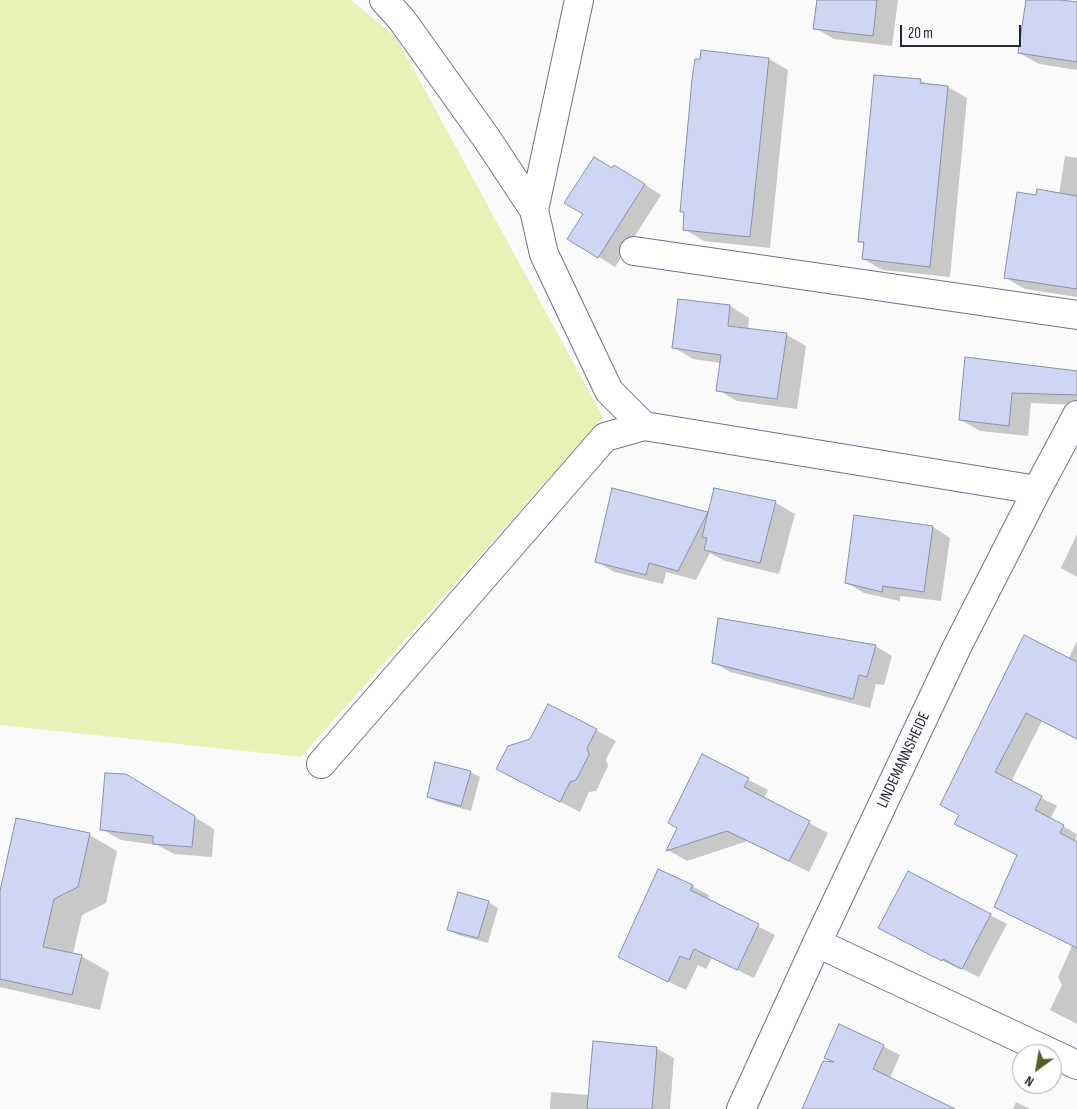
<!DOCTYPE html>
<style>
body{margin:0}
#map{position:relative;width:1077px;height:1109px;overflow:hidden;background:#fafafa;font-family:"Sofia Sans Condensed",sans-serif}
canvas{display:block}
.north{position:absolute;left:1012px;top:1044px;width:50px;height:50px;box-sizing:border-box;background:#fff;border:1px solid #a8a9ad;border-radius:50%;rotate:212deg;font-size:14px;font-weight:700;line-height:20px;text-align:center;color:#252833}
.north::after{content:'';display:block;margin:auto;width:18px;height:22px;background:#575c2a;clip-path:polygon(50% 0,100% 100%,50% 72%,0 100%)}
.scale{position:absolute;left:900px;top:25px;width:121px;height:22px;box-sizing:border-box;border:2px solid #252833;border-top:0;padding-left:6px;font-size:15px;line-height:18px;white-space:nowrap;color:#252833;-webkit-text-stroke:4px #fff;paint-order:stroke}
</style>
<div id="map">
<canvas width="1077" height="1109"></canvas>
<div class="north">N</div>
<div class="scale">20 m</div>
</div>
<script>
const ctx = document.querySelector('canvas').getContext('2d');
ctx.lineJoin = 'round';
function fillPath(path, color) { ctx.fillStyle = color; ctx.fill(path, 'evenodd'); }
const shape = rows => new Path2D(rows.map(r => 'M' + r).join(''));
function strokePath(path, color, width, dash) { ctx.strokeStyle = color; ctx.lineWidth = width; ctx.lineCap = dash ? 'butt' : 'round'; ctx.setLineDash(dash || []); ctx.stroke(path); }
function drawText(font, color, halo, rows, align = 'center') {
  ctx.font = font + ' "Sofia Sans Condensed",sans-serif'; ctx.lineWidth = 4.5; ctx.setLineDash([]); ctx.textBaseline = 'middle'; ctx.strokeStyle = halo; ctx.fillStyle = color; for (const [text, x, y, turn = 0] of rows) {
    ctx.save(); ctx.translate(x, y); ctx.rotate((+turn || 0) * Math.PI / 180); ctx.textAlign = isNaN(turn) ? turn : align; if (halo) ctx.strokeText(text, 0, 0); ctx.fillText(text, 0, 0); ctx.restore();
  }
}
fillPath(shape([
 [0,0,351,0,396,37,603,417,301,757,0,725]
]), '#eaf1b7');
fillPath(shape([
 [818,0,898,0,892,46,834,39,815,28],
 [1027,0,1053,0,1077,4,1077,70,1039,64,1019,53],
 [769,59,788,70,770,248,704,241,684,229,686,213,682,211],
 [920,80,928,85,948,87,967,98,950,277,883,270,863,259,865,244,859,241],
 [1065,156,1077,158,1077,297,1025,289,1006,278,1037,196,1059,194],
 [613,169,632,176,661,195,615,267,599,257],
 [730,306,749,318,748,330,787,335,806,346,797,409,737,401,718,390,721,363,693,359,673,347],
 [967,359,1077,372,1077,405,1031,403,1028,436,980,431,961,420],
 [715,490,776,503,795,514,779,574,725,561,710,553,696,580,666,572,663,584,614,572,596,561,707,514,709,515],
 [933,527,950,538,941,601,900,596,900,601,864,593,847,583],
 [1077,534,1077,577,1061,568],
 [1077,641,1077,739,1042,721,1011,782,1057,806,1050,819,1077,834,1075,842,1077,843,1077,1024,1050,1010,1062,985,1058,977,1072,946,995,907,1019,856,972,833,961,815,942,804,1068,659],
 [875,646,892,656,884,685,876,684,870,708,730,672,713,662],
 [596,730,616,741,606,759,608,766,596,791,589,792,580,812,518,780],
 [703,756,768,790,764,799,828,833,809,872,748,841,687,861,668,850,678,828],
 [470,772,480,777,471,811,438,802,428,797],
 [146,787,214,829,212,857,174,854,157,845,121,840,101,829],
 [89,835,117,851,106,903,82,915,73,954,81,956,109,972,100,1010,0,987,0,897],
 [692,886,709,895,707,900,775,935,754,978,712,958,706,969,698,965,686,990,636,966],
 [488,902,498,908,488,943,458,935,448,929],
 [990,915,1007,924,979,977,960,968,959,969,897,938],
 [883,1046,900,1055,890,1078,938,1109,803,1109,837,1064],
 [656,1048,674,1058,670,1109,550,1109,551,1092,589,1095],
 [1016,1102,1030,1109,1013,1109]
]), '#0003');
const building = shape([
 [817,0,877,0,873,36,813,29,817,0],
 [1026,0,1061,0,1077,2,1077,62,1018,53,1026,0],
 [701,50,769,58,750,237,683,230,684,212,680,212,692,79,695,59,700,59,701,50],
 [874,75,921,79,920,83,948,86,930,267,862,259,864,242,858,242,874,75],
 [594,157,612,168,614,165,645,184,598,258,567,239,583,214,564,203,594,157],
 [1037,189,1077,196,1077,289,1004,278,1017,192,1036,195,1037,189],
 [678,299,730,305,728,326,787,333,777,399,716,391,721,355,672,348,678,299],
 [965,357,1077,371,1077,395,1012,393,1009,426,959,420,965,357],
 [612,488,708,512,678,571,649,563,646,575,595,562,612,488],
 [714,488,776,501,760,563,704,550,707,538,702,537,714,488],
 [854,515,933,526,924,592,883,586,882,592,845,583,854,515],
 [718,618,876,645,867,677,859,675,853,699,712,663,718,618],
 [1024,635,1077,662,1077,739,1026,713,995,772,1042,796,1035,810,1064,825,1060,833,1077,842,1077,948,994,907,1017,855,954,824,959,815,940,805,1024,635],
 [548,704,597,729,587,748,589,755,576,780,570,782,560,802,496,769,508,746,530,739,548,704],
 [702,754,749,778,744,787,810,821,789,861,727,831,666,851,677,828,668,823,702,754],
 [435,762,471,771,461,806,427,797,435,762],
 [105,773,126,774,195,816,192,847,153,844,153,836,100,830,105,773],
 [16,818,90,833,78,887,54,899,43,947,82,955,72,995,0,979,0,891,16,818],
 [658,869,693,885,690,890,759,924,737,970,694,949,689,960,680,956,668,982,618,957,658,869],
 [908,871,991,914,962,969,943,959,942,961,878,928,908,871],
 [458,892,489,901,478,938,447,930,458,892],
 [839,1024,884,1045,873,1069,955,1109,802,1109,823,1061,834,1062,824,1058,839,1024],
 [593,1041,657,1047,652,1109,587,1109,593,1041]
]);
fillPath(building, '#cfd6f3');
strokePath(building, '#8a90ab', 1);
const minor = shape([
 [384,0,402,20,487,139,534,210],
 [579,0,534,210,544,254,609,391,644,426,1037,490],
 [634,251,1077,315],
 [321,764,605,437,644,426],
 [817,943,1077,1065],
 [741,1109,817,943,957,647,1037,490,1077,415]
]);
strokePath(minor, '#6e738d', 30);
strokePath(minor, '#fff', 28);
drawText('16px', '#252833', '#fff', [
 ["LINDEMANNSHEIDE",904,760,-65]
]);
</script>
